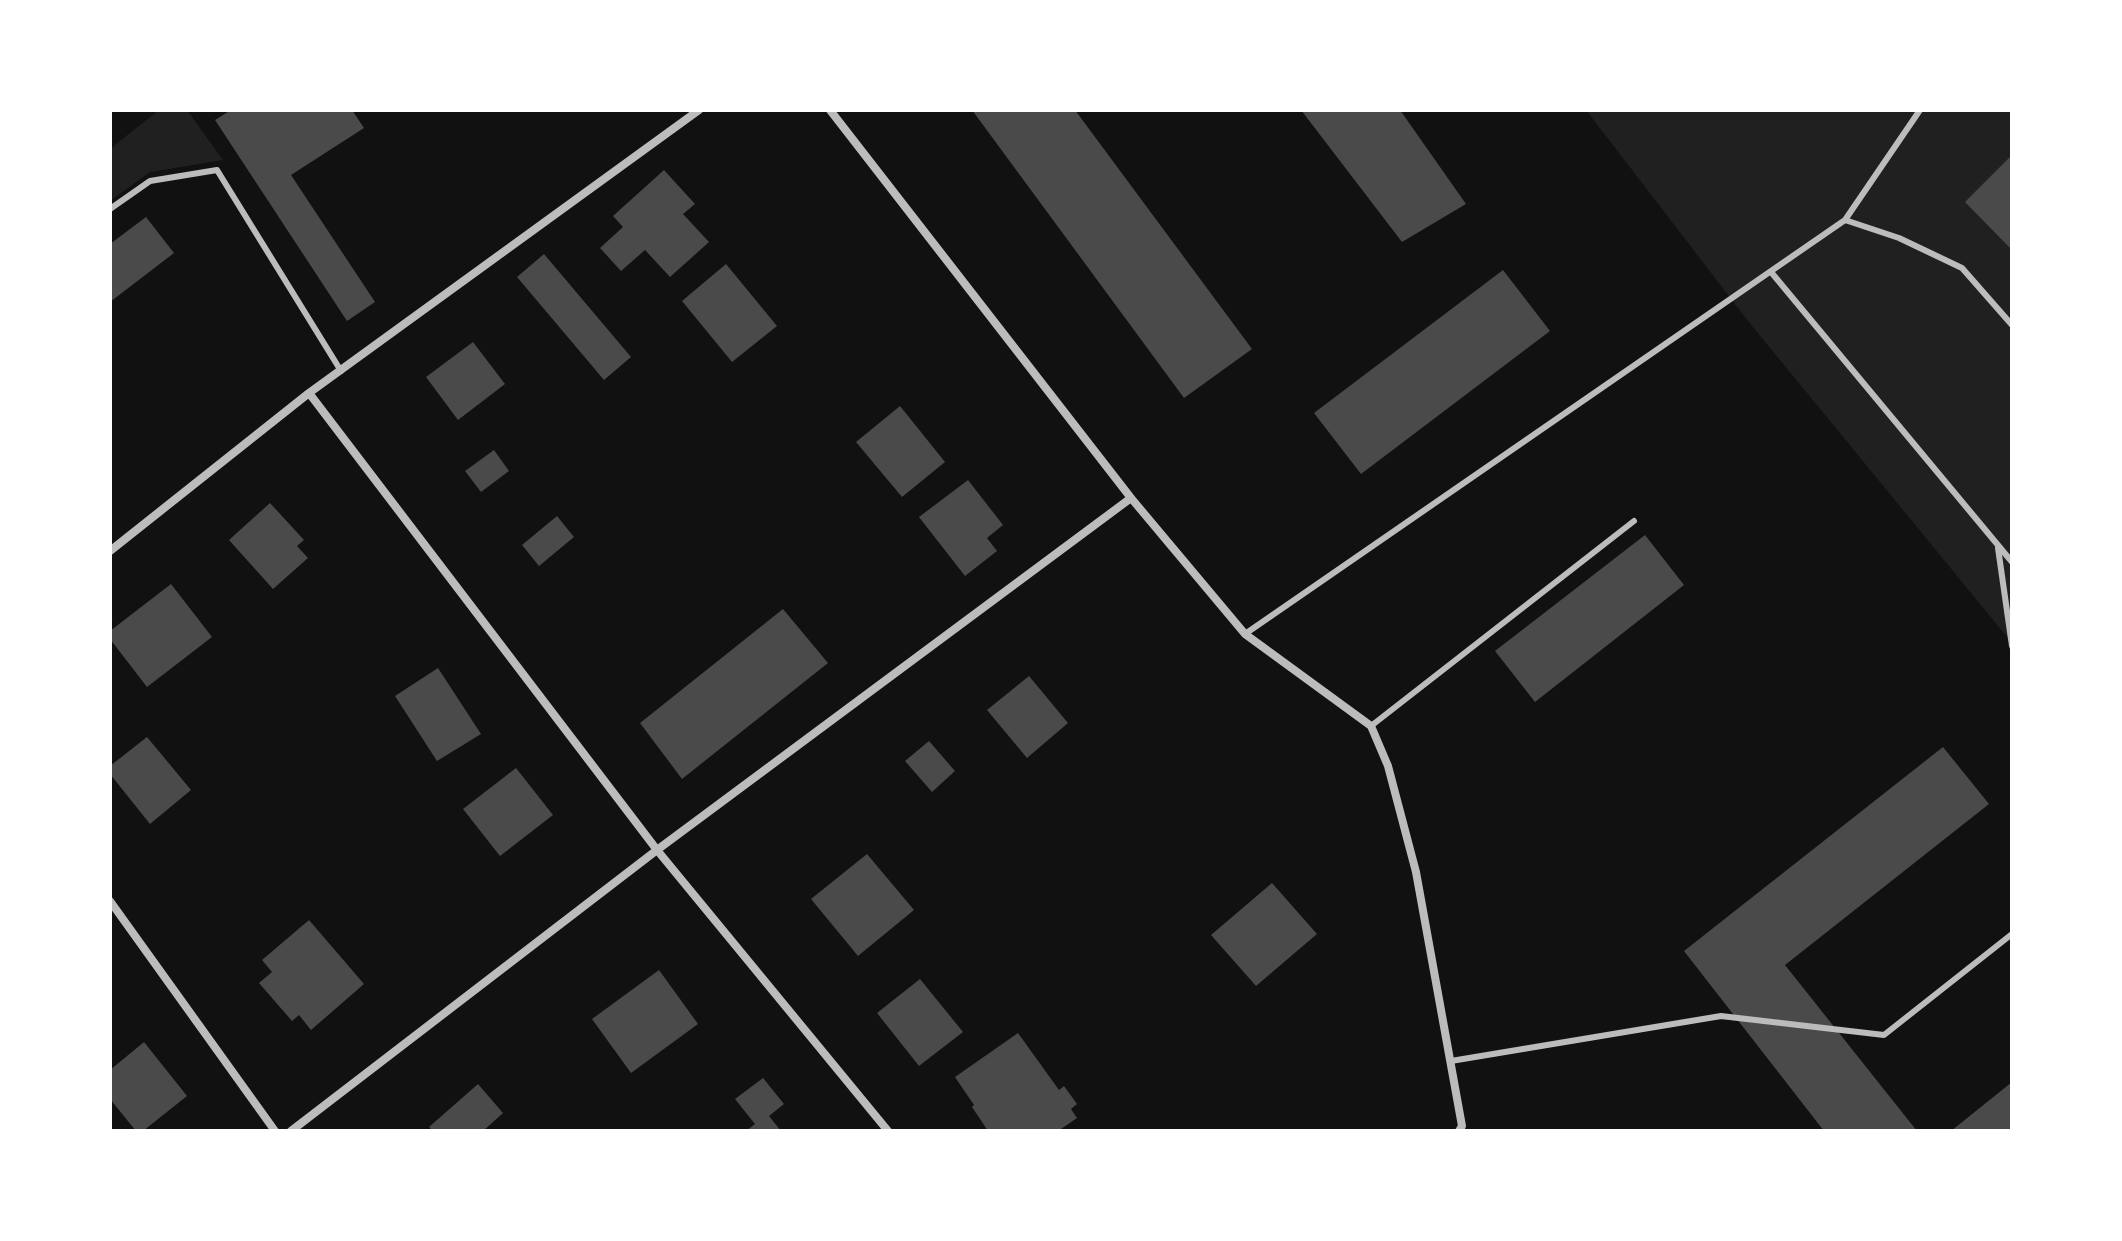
<!DOCTYPE html>
<style>
body{margin:0}
#map{position:relative;width:2122px;height:1241px;overflow:hidden;background:#111;font-family:"Fira Sans",sans-serif}
canvas{display:block}
.frame{position:absolute;inset:0;border:112px solid #fff;pointer-events:none}
</style>
<div id="map">
<canvas width="2122" height="1241"></canvas>
<div class="frame"></div>
</div>
<script>
const ctx = document.querySelector('canvas').getContext('2d');
ctx.lineJoin = 'round';
function fillPath(path, color) { ctx.fillStyle = color; ctx.fill(path, 'evenodd'); }
const shape = rows => new Path2D(rows.map(r => 'M' + r).join(''));
function strokePath(path, color, width, dash) { ctx.strokeStyle = color; ctx.lineWidth = width; ctx.lineCap = dash ? 'butt' : 'round'; ctx.setLineDash(dash || []); ctx.stroke(path); }
fillPath(shape([
 [159,110,187,110,223,160,150,172,110,201,110,149],
 [1586,110,2012,110,2012,643,1748,321]
]), '#202020');
fillPath(shape([
 [231,110,352,110,364,128,291,175,375,302,347,321,215,120],
 [972,110,1075,110,1252,349,1184,398],
 [1301,110,1400,110,1466,204,1402,242],
 [2012,155,2012,250,1965,202],
 [664,170,695,204,683,214,709,242,670,277,645,250,621,271,600,248,623,227,613,216],
 [146,217,174,253,110,302,110,244],
 [544,254,631,357,604,380,517,277],
 [726,264,777,326,732,362,682,301],
 [1503,270,1550,331,1361,474,1314,413],
 [473,342,505,384,458,420,426,377],
 [900,406,945,462,902,497,856,442],
 [494,450,509,471,481,492,465,471],
 [968,480,1003,525,987,538,997,551,965,576,919,517],
 [270,503,304,540,297,546,308,558,273,589,229,540],
 [557,516,574,537,539,566,522,545],
 [1645,535,1684,585,1535,702,1495,651],
 [171,584,212,637,147,687,110,639,110,631],
 [783,609,828,663,682,779,640,723],
 [438,668,481,734,437,761,395,696],
 [1029,676,1068,723,1027,758,987,710],
 [147,737,191,790,150,824,110,774,110,766],
 [929,741,955,771,932,792,905,761],
 [1943,747,1989,804,1785,965,1917,1131,1824,1131,1684,951],
 [516,768,553,815,500,856,463,809],
 [867,854,914,910,858,956,811,899],
 [1272,883,1317,934,1256,986,1211,935],
 [309,920,364,984,311,1030,299,1015,292,1021,259,983,272,972,262,960],
 [659,970,698,1024,631,1073,592,1019],
 [920,979,963,1032,919,1066,877,1013],
 [1018,1033,1059,1090,1064,1086,1077,1104,1071,1109,1077,1118,1058,1131,988,1131,972,1107,974,1105,955,1077],
 [144,1042,187,1096,143,1131,136,1131,110,1099,110,1070],
 [763,1078,784,1104,769,1116,781,1131,746,1131,755,1124,735,1099],
 [2012,1082,2012,1131,1951,1131],
 [478,1084,503,1113,483,1131,433,1131,429,1127]
]), '#4a4a4a');
strokePath(shape([
 [110,209,150,181,217,170,341,371],
 [1845,220,1899,238,1962,268,2012,325],
 [1771,272,2012,562],
 [1998,548,2012,646],
 [1245,634,1845,220,1920,110],
 [1371,726,1634,521],
 [1451,1061,1721,1016,1884,1035,2012,934]
]), '#bcbcbc', 6);
strokePath(shape([
 [830,110,1131,498,1245,634,1371,726,1388,766,1416,872,1462,1126,1459,1131],
 [309,393,657,850,888,1131],
 [110,551,309,393,699,110],
 [110,901,275,1131],
 [291,1131,657,850,1131,498]
]), '#bcbcbc', 8);
</script>
